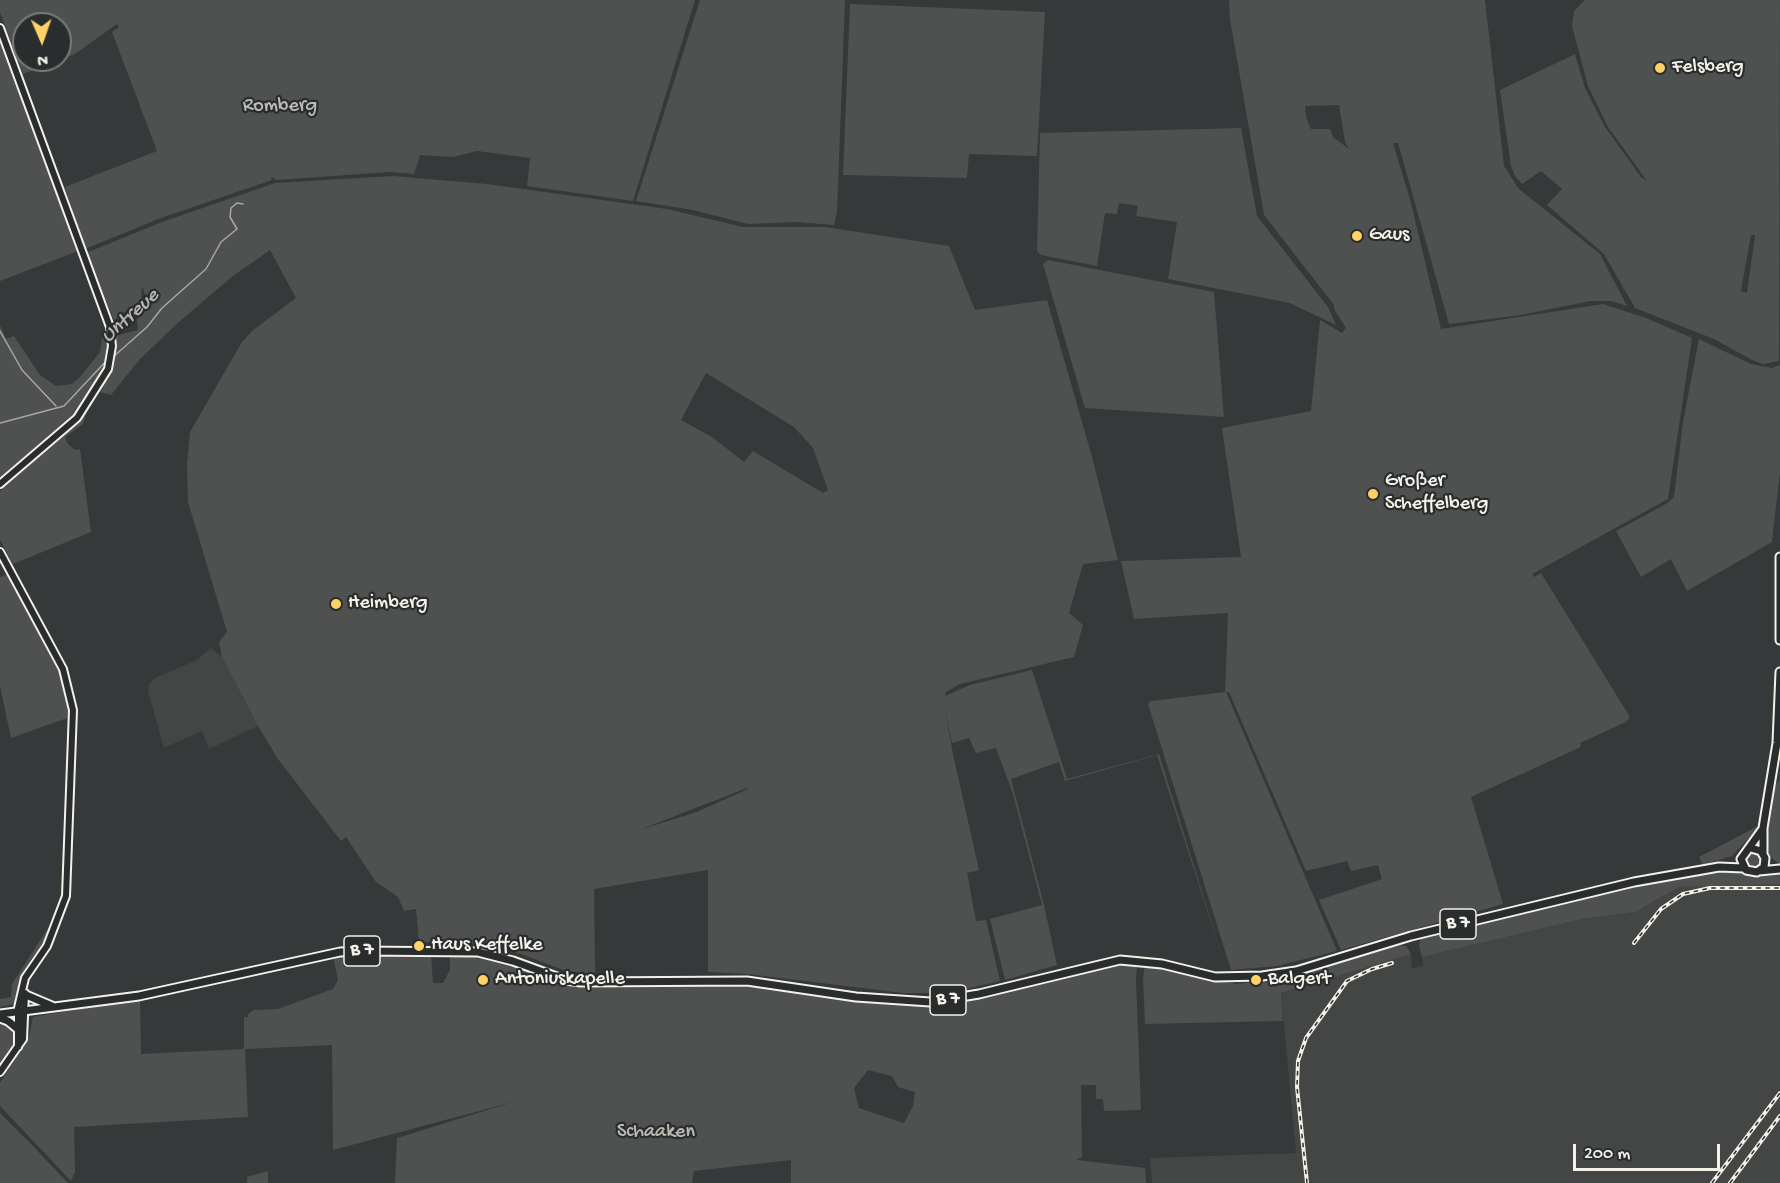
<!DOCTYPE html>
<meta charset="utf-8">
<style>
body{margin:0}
#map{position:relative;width:1780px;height:1183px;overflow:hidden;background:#363939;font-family:"Gochi Hand",sans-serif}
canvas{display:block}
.north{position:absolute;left:12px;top:12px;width:60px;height:60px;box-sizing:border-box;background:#2a2d2e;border:2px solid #7b7b78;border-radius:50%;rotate:178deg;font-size:16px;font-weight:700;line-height:24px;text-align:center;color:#f4f1e8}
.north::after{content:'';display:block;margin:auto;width:21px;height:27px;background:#ffd166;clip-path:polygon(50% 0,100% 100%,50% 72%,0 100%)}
.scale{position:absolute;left:1573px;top:1144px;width:147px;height:27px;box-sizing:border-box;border:3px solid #f4f1e8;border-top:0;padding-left:8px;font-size:18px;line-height:21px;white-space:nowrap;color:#f4f1e8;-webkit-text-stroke:4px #2a2d2e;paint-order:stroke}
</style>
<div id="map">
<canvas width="1780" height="1183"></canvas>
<div class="north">N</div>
<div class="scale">200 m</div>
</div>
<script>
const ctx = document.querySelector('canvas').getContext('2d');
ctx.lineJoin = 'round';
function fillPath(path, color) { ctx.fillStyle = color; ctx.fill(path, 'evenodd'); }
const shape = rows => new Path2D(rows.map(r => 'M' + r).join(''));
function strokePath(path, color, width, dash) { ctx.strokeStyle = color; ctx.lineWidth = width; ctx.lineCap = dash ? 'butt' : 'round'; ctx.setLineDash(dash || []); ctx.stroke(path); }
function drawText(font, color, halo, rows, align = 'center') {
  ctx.font = font + ' "Gochi Hand",sans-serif'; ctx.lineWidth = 4.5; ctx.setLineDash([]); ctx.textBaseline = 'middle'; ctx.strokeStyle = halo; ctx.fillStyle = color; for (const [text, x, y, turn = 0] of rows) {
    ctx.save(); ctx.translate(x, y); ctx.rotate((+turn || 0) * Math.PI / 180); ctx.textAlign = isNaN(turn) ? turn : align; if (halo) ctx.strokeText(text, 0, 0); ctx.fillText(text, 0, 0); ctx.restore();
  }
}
fillPath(shape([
 [211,648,222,657,258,726,209,749,202,731,164,748,148,691,149,684,155,678,197,660],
 [1715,884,1780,884,1780,1183,1152,1183,1150,1158,1296,1153,1281,993,1411,954,1412,968,1423,966,1422,957,1582,919,1635,912,1679,887]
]), '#434645');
fillPath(shape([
 [0,0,695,0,633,201,527,186,530,158,477,151,453,157,420,155,414,174,390,172,276,180,271,177,272,180,161,218,85,249,65,187,157,151,112,32,119,27,117,24,75,54,23,74,0,12],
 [24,24,60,24,60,60,24,60],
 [700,0,845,0,837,212,834,225,796,222,748,224,693,210,636,201],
 [1229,0,1485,0,1504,166,1518,188,1600,254,1627,306,1611,301,1590,301,1521,315,1449,324,1398,143,1393,143,1411,203,1441,329,1603,304,1646,318,1692,338,1668,499,1532,574,1534,577,1541,573,1630,717,1626,722,1580,743,1581,747,1471,797,1503,904,1341,950,1319,900,1382,879,1378,865,1351,871,1347,861,1306,871,1229,692,1226,692,1337,951,1277,966,1231,970,1148,704,1151,701,1225,692,1228,613,1134,619,1121,561,1241,557,1222,428,1311,411,1320,320,1342,333,1346,328,1334,309,1334,305,1264,215,1230,19],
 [1339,105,1345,142,1349,149,1333,137,1330,129,1311,129,1306,117,1305,106],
 [1585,0,1780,0,1779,361,1763,364,1752,360,1714,339,1635,308,1604,254,1547,205,1562,189,1541,171,1522,184,1515,176,1511,166,1500,90,1575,54,1585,88,1605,127,1641,177,1647,181,1608,127,1588,86,1572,26,1574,11],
 [1751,235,1755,235,1747,293,1741,291],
 [850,4,1045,12,1037,156,969,154,967,178,843,175],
 [0,31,78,251,0,281],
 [1241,128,1257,216,1328,307,1336,325,1290,303,1168,279,1177,222,1136,216,1138,206,1119,203,1117,214,1105,213,1097,266,1041,255,1037,251,1040,133],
 [393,176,487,184,667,209,743,227,825,227,949,246,975,310,1047,300,1092,457,1118,560,1083,564,1069,613,1083,625,1074,657,960,684,946,692,945,696,970,685,1032,670,1067,779,1159,754,1226,969,1157,755,1065,781,1059,762,1011,779,1044,905,1057,965,1005,980,990,919,1042,905,1013,794,996,748,976,753,969,738,952,743,944,705,953,754,979,870,967,873,976,921,986,920,1000,981,948,993,903,993,748,974,708,972,708,870,594,889,595,974,566,971,521,954,483,944,419,942,416,909,404,911,398,897,376,882,346,837,341,841,278,759,258,726,222,657,219,642,227,632,188,502,187,464,190,432,242,342,252,331,296,298,270,250,233,276,180,321,140,359,111,395,100,392,109,375,115,336,138,330,137,320,147,300,142,286,141,300,114,320,86,253,162,222,275,183],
 [706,373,794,427,813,448,828,490,823,493,753,451,744,462,712,437,681,420],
 [748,789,697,812,639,830,747,788],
 [1048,260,1214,292,1224,417,1085,408,1043,264],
 [0,325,6,339,14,336,40,375,56,386,72,384,81,376,100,352,103,331,109,329,109,337,104,374,82,409,87,411,83,424,65,437,68,444,75,450,80,449,91,532,13,564,0,540,0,492,7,480,63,434,8,470,0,481],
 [1699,339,1751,364,1772,368,1780,365,1780,471,1772,542,1687,591,1671,559,1641,577,1616,531,1666,504,1674,497,1683,422],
 [9,574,63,674,70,700,70,717,11,738,0,686,0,577],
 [1780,779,1780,865,1770,856,1765,837,1774,787],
 [1762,824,1732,856,1703,865,1699,857],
 '1746 859a8 8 0 1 1 16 0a8 8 0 1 1-16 0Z',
 [1724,869,1740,870,1753,875,1780,873,1780,884,1679,887,1635,912,1582,919,1422,957,1419,946,1421,937,1632,885],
 [57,914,43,947,33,956,22,974,17,1003,0,1007,0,999,11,997,12,984],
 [1398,945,1406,946,1411,954,1281,993,1283,1021,1145,1024,1143,979,1145,963,1236,984,1280,979],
 [465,953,497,957,561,982,745,985,853,1001,925,1005,976,998,1086,969,1137,963,1136,980,1141,1110,1104,1111,1103,1099,1096,1099,1096,1085,1081,1085,1082,1157,1076,1160,1145,1168,1146,1183,791,1183,791,1160,694,1171,692,1183,395,1183,397,1138,513,1102,333,1150,332,1045,245,1049,248,1117,74,1127,75,1172,71,1181,0,1106,0,1083,29,1037,33,1017,140,999,141,1054,244,1049,244,1017,248,1017,248,1014,254,1010,278,1009,333,989,338,980,333,956,431,955,433,983,443,983,450,970,450,955],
 [868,1070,892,1076,898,1087,915,1092,913,1106,904,1123,859,1108,854,1088],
 [0,1022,6,1022,16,1032,17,1040,0,1065],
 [0,1113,30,1143,68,1183,0,1183],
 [268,1171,268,1183,247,1183,247,1177]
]), '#4e514f');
strokePath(shape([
 [0,331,22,370,56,406],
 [113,357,147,327,162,308,206,269,221,242,237,229,230,217,231,208,237,203,243,204],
 [0,423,64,406,108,359]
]), '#a8a7a1', 1.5);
const secondary = shape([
 [0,28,110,327,112,346,108,369,77,418,0,484],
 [0,552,63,669,73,710,66,896,47,946,25,978,18,1008,18,1047],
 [0,1072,23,1039,25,993]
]);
const primary = shape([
 [1780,557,1780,640],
 [1751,848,1761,851,1765,858,1764,867,1757,872,1746,870,1741,859,1762,830],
 [1763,853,1763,828,1777,743,1780,672],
 [1759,871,1780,869],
 [26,995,52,1006],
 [0,1014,139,996,340,952,360,951,478,952,513,961,565,980,581,982,747,981,856,997,930,1002,979,994,1120,960,1162,964,1215,977,1262,976,1296,971,1411,936,1634,882,1719,867,1743,868],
 [0,1018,8,1021,19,1030]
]);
strokePath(secondary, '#f4f1e8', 10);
strokePath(primary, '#f4f1e8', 11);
strokePath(secondary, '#2a2d2e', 6);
strokePath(primary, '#2a2d2e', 7);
const rail = shape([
 [1634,943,1661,909,1683,894,1710,888,1780,888],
 [1307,1183,1297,1087,1298,1061,1306,1038,1347,981,1372,969,1392,963],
 [1712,1183,1780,1093],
 [1730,1183,1780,1116]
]);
strokePath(rail, '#f4f1e8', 4);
strokePath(rail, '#2a2d2e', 1.5, [4.5]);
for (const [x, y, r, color] of [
 [1660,68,6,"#ffd166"],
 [1357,236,6,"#ffd166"],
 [1373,494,6,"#ffd166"],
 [336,604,6,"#ffd166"],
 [419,946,6,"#ffd166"],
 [483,980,6,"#ffd166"],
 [1256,980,6,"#ffd166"]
]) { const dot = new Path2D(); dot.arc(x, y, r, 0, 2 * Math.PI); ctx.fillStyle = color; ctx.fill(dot); strokePath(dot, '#2a2d2e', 2); }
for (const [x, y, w] of [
 [1458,924,36],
 [362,951,36],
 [948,1000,36]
]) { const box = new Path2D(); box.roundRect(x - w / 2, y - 15, w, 30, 4.5); ctx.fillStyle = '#2a2d2e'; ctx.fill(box); strokePath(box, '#f4f1e8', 1.5); }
drawText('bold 18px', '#f4f1e8', null, [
 ["B 7",1458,924],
 ["B 7",362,951],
 ["B 7",948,1000]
]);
drawText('20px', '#f4f1e8', '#2a2d2e', [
 ["Felsberg",1672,68],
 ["Gaus",1369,236],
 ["Großer",1385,482],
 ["Scheffelberg",1385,505],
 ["Heimberg",348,604],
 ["Haus Keffelke",431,946],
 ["Antoniuskapelle",495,980],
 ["Balgert",1268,980]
], 'left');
drawText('20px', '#bab9b2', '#2a2d2e', [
 ["Romberg",280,107],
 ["Schaaken",656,1133]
]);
drawText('italic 21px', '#b4b3ad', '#2a2d2e', [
 ["Untreue",131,317,-42]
]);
</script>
